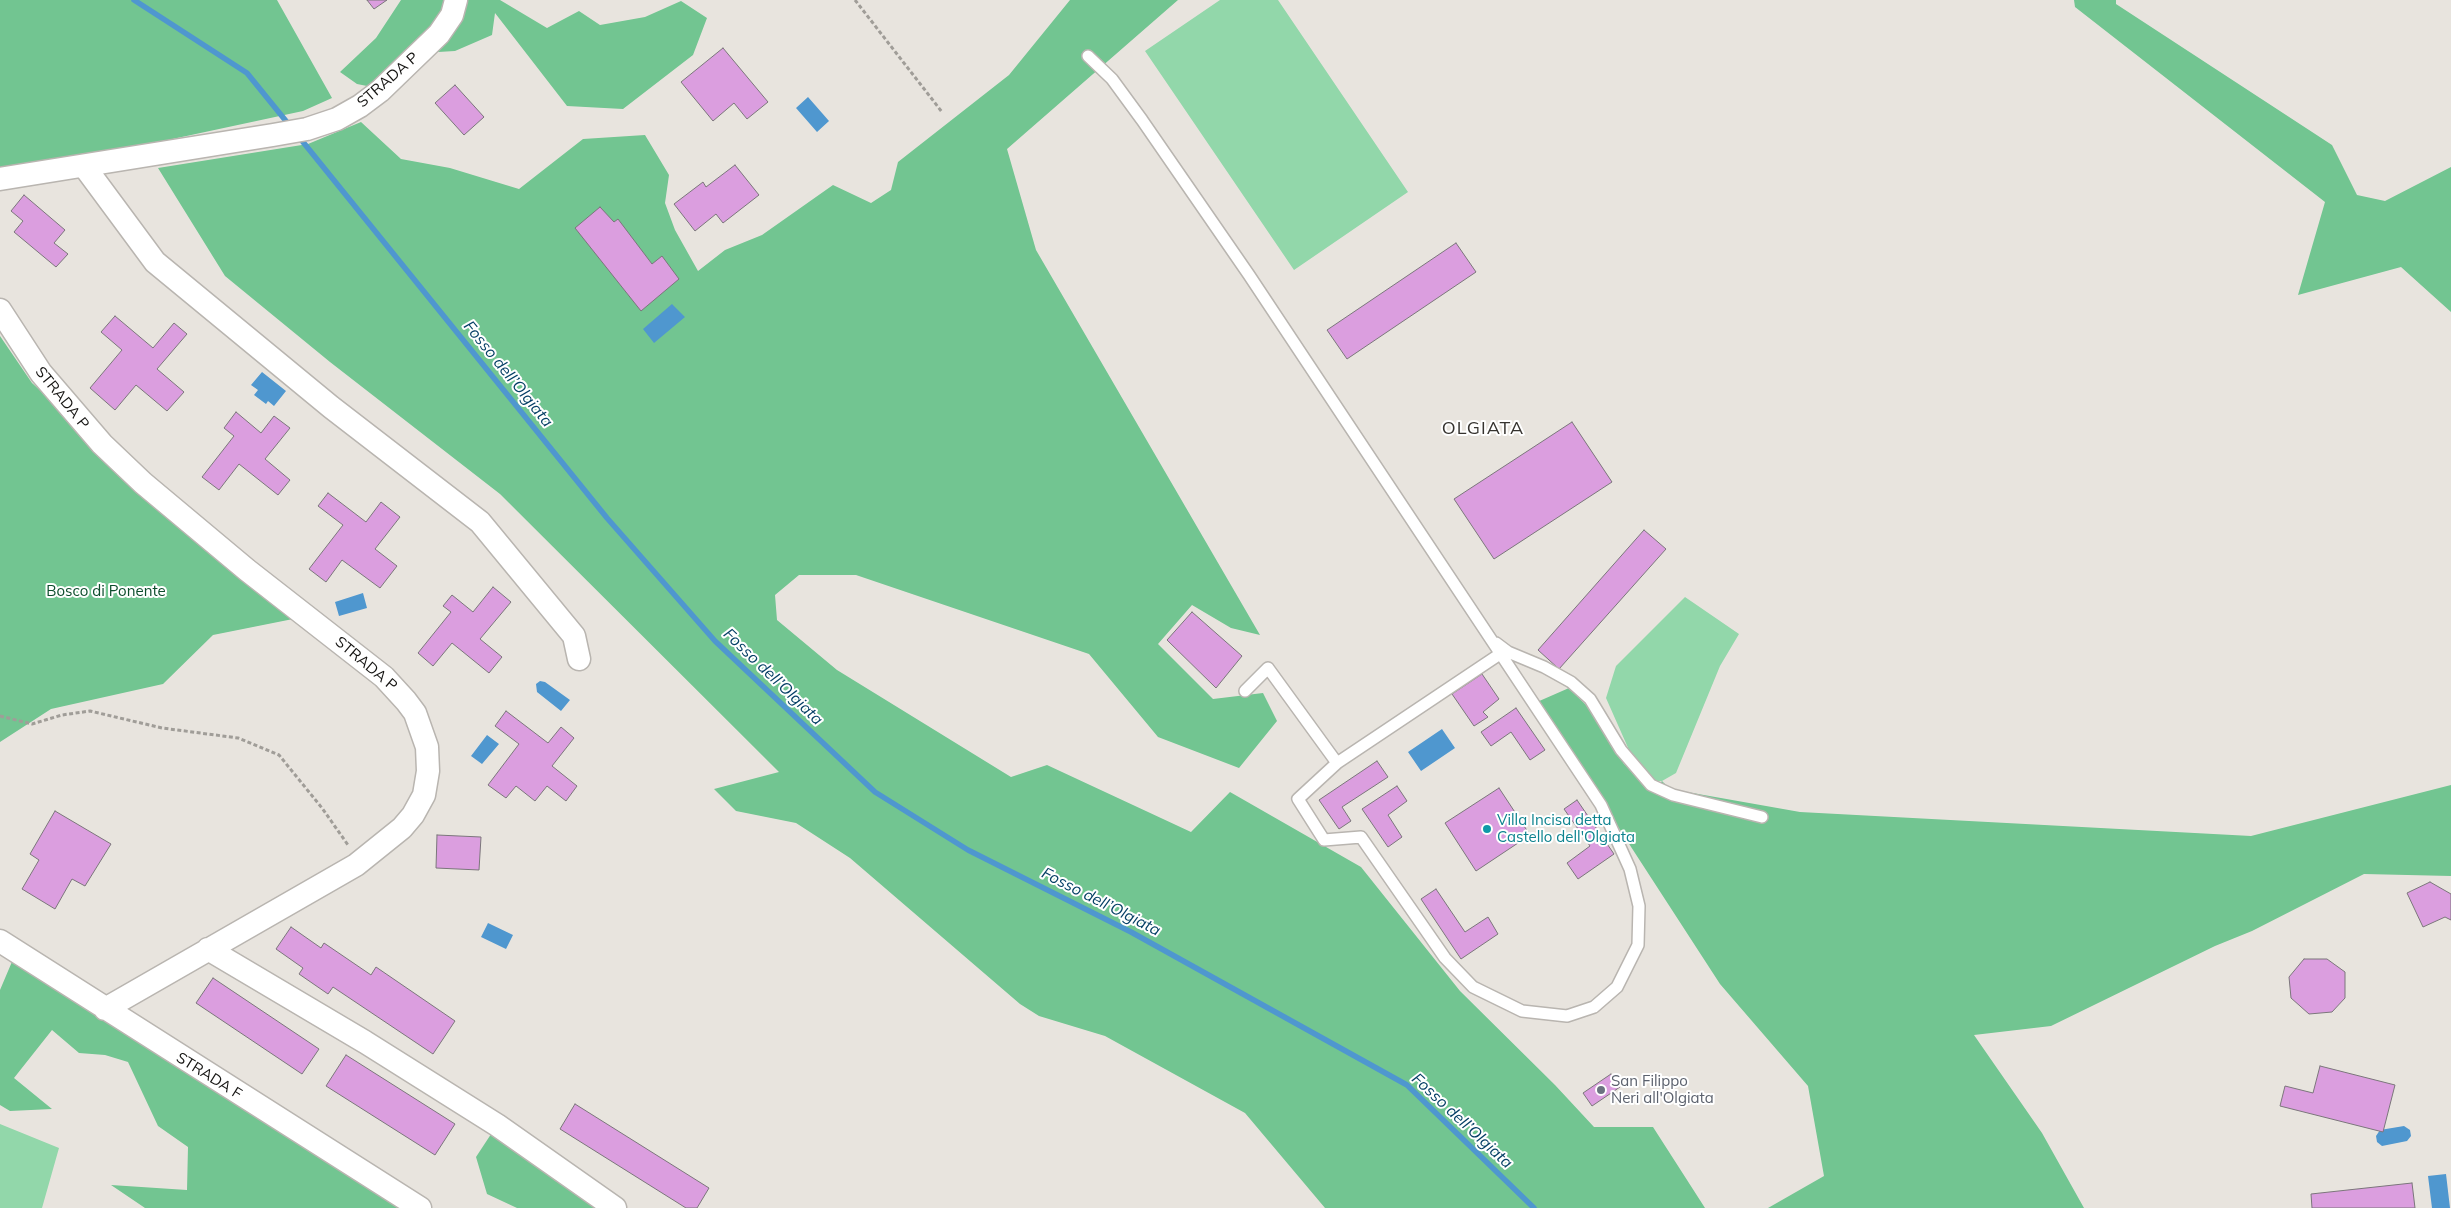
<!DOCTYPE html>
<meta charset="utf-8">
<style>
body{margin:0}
canvas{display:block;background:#e8e4de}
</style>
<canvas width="2451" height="1208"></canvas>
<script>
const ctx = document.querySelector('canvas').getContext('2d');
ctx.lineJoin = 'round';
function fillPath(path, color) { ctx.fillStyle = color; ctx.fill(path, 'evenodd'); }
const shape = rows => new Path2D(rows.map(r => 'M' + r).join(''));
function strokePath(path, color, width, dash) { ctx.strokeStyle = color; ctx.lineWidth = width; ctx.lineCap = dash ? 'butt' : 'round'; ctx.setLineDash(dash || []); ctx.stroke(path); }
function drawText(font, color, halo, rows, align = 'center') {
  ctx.font = font + ' Mulish,sans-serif'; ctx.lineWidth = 4; ctx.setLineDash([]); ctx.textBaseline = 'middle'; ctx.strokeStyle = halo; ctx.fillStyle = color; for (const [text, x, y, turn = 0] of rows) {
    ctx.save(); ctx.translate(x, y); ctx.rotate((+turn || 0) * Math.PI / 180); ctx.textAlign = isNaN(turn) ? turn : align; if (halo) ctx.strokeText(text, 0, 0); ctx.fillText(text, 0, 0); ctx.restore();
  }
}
fillPath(shape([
 [1220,0,1278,0,1408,192,1294,270,1145,51],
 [1685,597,1739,634,1720,666,1676,773,1662,781,1653,781,1629,750,1606,698,1616,666],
 [0,1124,59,1148,42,1208,0,1208]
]), '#92d7aa');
fillPath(shape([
 [0,0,277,0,332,98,303,111,0,176],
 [401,0,500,0,547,28,579,11,600,25,645,17,681,1,707,18,693,55,623,109,567,106,495,13,492,35,455,51,404,54,387,90,357,84,340,72,376,38],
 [1070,0,1178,0,1007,149,1036,250,1260,635,1231,628,1192,605,1158,644,1213,699,1263,693,1277,721,1239,768,1158,737,1089,654,856,575,799,575,775,595,777,620,837,670,1011,777,1047,765,1191,832,1230,792,1361,867,1460,991,1555,1085,1594,1127,1653,1127,1705,1208,1325,1208,1245,1113,1105,1036,1039,1016,1020,1004,850,858,796,823,736,811,714,789,779,772,500,494,330,362,225,276,158,168,308,144,361,122,401,159,450,168,519,189,583,139,645,135,669,175,665,203,675,230,698,271,725,250,762,235,833,185,871,203,891,190,898,162,1009,75],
 [2074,0,2116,0,2116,4,2332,145,2357,195,2385,201,2451,167,2451,312,2401,267,2298,295,2325,202,2075,7],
 [0,336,32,383,293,619,213,635,163,684,51,709,0,742],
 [1569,688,1601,720,1624,764,1656,788,1662,781,1670,789,1800,812,2251,836,2451,785,2451,876,2364,874,2252,931,2215,946,2051,1026,1974,1035,2042,1133,2084,1208,1768,1208,1824,1176,1808,1086,1720,984,1537,702],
 [14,957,410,1208,145,1208,111,1185,187,1190,188,1147,158,1126,128,1062,105,1055,79,1053,52,1030,14,1078,52,1109,10,1111,0,1105,0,990],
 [497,1125,612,1208,517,1208,487,1194,476,1157]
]), '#72c591');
fillPath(shape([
 [808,97,829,121,817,132,796,108],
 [672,304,685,317,654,343,643,329],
 [262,372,286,391,274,406,268,401,266,404,254,395,258,390,251,385],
 [363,593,367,608,339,616,335,602],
 [540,681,545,682,570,700,561,711,537,692,536,684],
 [1442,729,1455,748,1421,771,1408,752],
 [487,735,499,744,482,764,471,756],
 [488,923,513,935,506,949,481,937],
 [2404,1126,2410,1130,2411,1136,2407,1141,2382,1146,2377,1142,2376,1136,2380,1130],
 [2446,1174,2450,1208,2432,1208,2428,1176]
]), '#4f97cf');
strokePath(shape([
 [134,0,247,73,290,126],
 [299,137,607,518,715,641,875,792,968,850,1131,932,1407,1085,1534,1208]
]), '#4f97cf', 5.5);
const building = shape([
 [367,0,387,0,374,9,367,0],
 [723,48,768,102,747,119,734,103,713,121,681,82,723,48],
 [455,85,484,117,464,135,435,103,455,85],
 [735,165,759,195,723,223,716,214,695,231,674,204,703,182,706,187,735,165],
 [24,195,65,230,54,243,68,254,56,267,14,232,23,221,11,211,24,195],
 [600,207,614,222,618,219,652,264,662,256,679,279,641,311,575,228,600,207],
 [1456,243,1476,272,1347,359,1327,330,1456,243],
 [115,316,153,348,174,323,187,334,157,369,184,392,167,411,136,385,115,410,90,388,122,350,101,332,115,316],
 [236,412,261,433,274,416,290,428,265,459,290,480,278,495,239,464,219,490,202,477,234,436,224,428,236,412],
 [1572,422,1612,482,1494,559,1454,499,1572,422],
 [328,493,366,522,381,502,400,517,375,549,397,566,380,588,342,560,326,582,309,569,343,525,318,506,328,493],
 [1644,530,1666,549,1559,669,1538,650,1644,530],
 [493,587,511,602,480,639,502,657,489,673,452,643,433,666,418,653,451,612,443,606,452,595,473,612,493,587],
 [1192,612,1242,656,1216,688,1167,640,1192,612],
 [1482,674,1499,699,1483,712,1488,717,1474,726,1452,694,1482,674],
 [1516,708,1545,750,1530,760,1511,732,1491,746,1481,732,1516,708],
 [506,711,548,743,561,727,574,738,552,766,577,786,566,801,547,786,535,801,516,786,506,798,488,785,519,744,495,726,506,711],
 [1377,761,1388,777,1342,807,1351,821,1339,829,1319,800,1377,761],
 [1397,786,1407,801,1388,815,1402,837,1388,847,1362,809,1397,786],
 [1499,788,1530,835,1476,871,1445,823,1499,788],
 [1577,800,1614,854,1578,879,1567,863,1590,846,1564,809,1577,800],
 [55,811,111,844,85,886,72,879,55,909,22,889,39,860,30,854,55,811],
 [437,835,481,837,479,870,436,868,437,835],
 [2430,882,2451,894,2451,920,2445,917,2423,927,2407,893,2430,882],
 [1436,889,1465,932,1488,917,1498,934,1461,959,1421,899,1436,889],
 [291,927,321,948,324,943,371,975,376,967,455,1021,433,1054,333,987,328,994,299,974,303,968,276,949,291,927],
 [2304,959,2327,959,2345,972,2345,998,2332,1012,2309,1014,2291,998,2289,977,2304,959],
 [213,978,319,1049,302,1074,196,1003,213,978],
 [346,1055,455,1124,435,1155,326,1086,346,1055],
 [2320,1066,2395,1085,2383,1132,2280,1106,2285,1086,2313,1093,2320,1066],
 [1611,1074,1620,1087,1592,1106,1583,1093,1611,1074],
 [575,1104,709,1188,697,1208,686,1208,560,1129,575,1104],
 [2412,1183,2415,1208,2312,1208,2311,1194,2412,1183]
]);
fillPath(building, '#db9edf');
strokePath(building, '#7b767b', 1);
const lane = shape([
 [1088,56,1112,79,1142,120,1249,275,1601,805,1630,869,1639,906,1638,945,1617,987,1594,1007,1567,1016,1522,1011,1473,987,1445,958,1361,837,1324,840,1298,799,1337,763,1500,654],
 [1496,643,1508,652,1544,667,1571,682,1590,699,1621,750,1651,785,1673,795,1762,817],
 [1245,691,1268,668,1337,763]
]);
const street = shape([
 [84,166,155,262,331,407,480,522,574,636,579,659],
 [0,179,273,135,307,129,337,119,360,106,380,91,439,34,452,15,456,0],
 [0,310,41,373,102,444,143,483,247,570,384,677,406,701,415,713,427,747,428,771,424,795,413,815,402,828,356,865,105,1009],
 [0,941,420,1208],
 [208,949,365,1042,497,1125,615,1208]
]);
strokePath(lane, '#b9b5b0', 14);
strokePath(street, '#b9b5b0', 25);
strokePath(shape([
 [855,0,942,112],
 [0,716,32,724,62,715,90,711,162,728,238,738,279,755,322,808,348,845]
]), '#a09d98', 3, [4, 2.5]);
strokePath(lane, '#fff', 11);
strokePath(street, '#fff', 22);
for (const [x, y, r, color] of [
 [1487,829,5,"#0f9aa8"],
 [1601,1090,5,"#6b7280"]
]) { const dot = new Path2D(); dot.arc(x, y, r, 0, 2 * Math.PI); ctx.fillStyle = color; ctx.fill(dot); strokePath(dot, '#fff', 2); }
drawText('15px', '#141311', '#fff', [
 ["STRADA P",388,80,-41],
 ["STRADA P",62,398,51],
 ["STRADA P",366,664,40],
 ["STRADA F",209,1076,32]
]);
drawText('15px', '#0c4d2c', '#fff', [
 ["Bosco di Ponente",106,591]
]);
drawText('15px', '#0d838f', '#fff', [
 ["Villa Incisa detta",1497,820],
 ["Castello dell'Olgiata",1497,837]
], 'left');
drawText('15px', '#5b616d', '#fff', [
 ["San Filippo",1611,1081],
 ["Neri all'Olgiata",1611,1098]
], 'left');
drawText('italic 16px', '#053f65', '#fff', [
 ["Fosso dell’Olgiata",508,374,51],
 ["Fosso dell’Olgiata",773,677,44],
 ["Fosso dell’Olgiata",1101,902,27],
 ["Fosso dell’Olgiata",1462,1121,43]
]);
ctx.letterSpacing = '1px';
drawText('18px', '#36332f', '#fff', [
 ["OLGIATA",1483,429]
]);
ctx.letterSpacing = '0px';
</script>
